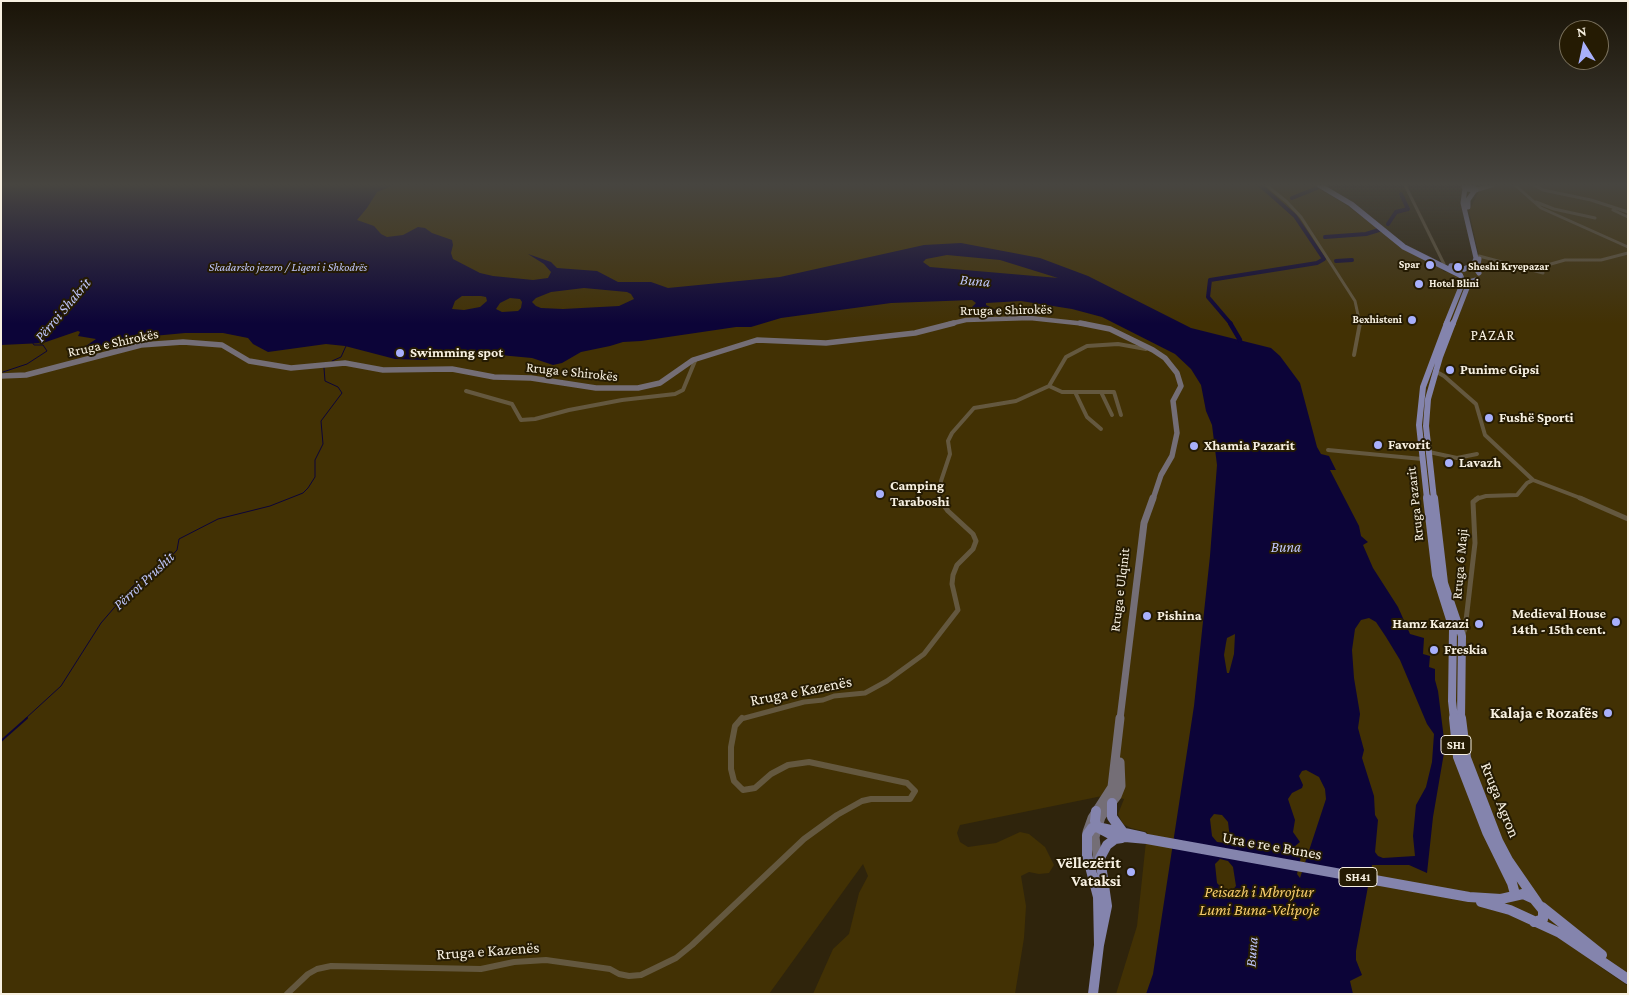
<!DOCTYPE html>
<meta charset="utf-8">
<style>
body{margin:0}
#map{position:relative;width:1629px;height:995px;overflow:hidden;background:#2f240c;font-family:"Crimson Pro",serif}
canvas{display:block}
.frame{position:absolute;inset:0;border:2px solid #f7f0e1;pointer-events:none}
.north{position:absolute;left:1559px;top:20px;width:50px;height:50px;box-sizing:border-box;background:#251b03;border:1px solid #79705c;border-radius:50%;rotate:350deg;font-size:14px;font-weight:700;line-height:20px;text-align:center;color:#f7f0e1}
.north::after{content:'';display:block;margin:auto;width:18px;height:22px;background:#a8b0fc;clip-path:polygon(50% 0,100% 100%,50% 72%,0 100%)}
</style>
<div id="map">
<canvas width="1629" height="995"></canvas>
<div class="frame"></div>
<div class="north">N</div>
</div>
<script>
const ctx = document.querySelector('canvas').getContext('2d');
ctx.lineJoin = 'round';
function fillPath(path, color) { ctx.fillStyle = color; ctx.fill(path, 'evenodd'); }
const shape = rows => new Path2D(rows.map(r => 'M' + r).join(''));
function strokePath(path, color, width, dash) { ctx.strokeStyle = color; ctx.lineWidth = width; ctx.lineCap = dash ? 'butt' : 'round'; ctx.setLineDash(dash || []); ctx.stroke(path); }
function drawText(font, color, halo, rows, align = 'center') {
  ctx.font = font + ' "Crimson Pro",serif'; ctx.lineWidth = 4; ctx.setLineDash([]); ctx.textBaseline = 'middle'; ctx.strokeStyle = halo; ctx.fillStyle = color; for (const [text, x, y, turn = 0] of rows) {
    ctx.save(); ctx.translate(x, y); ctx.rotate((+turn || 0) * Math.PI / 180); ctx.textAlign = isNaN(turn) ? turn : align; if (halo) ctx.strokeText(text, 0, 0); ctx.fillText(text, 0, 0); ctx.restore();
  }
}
fillPath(shape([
 [1,185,1313,185,1345,204,1372,224,1432,264,1445,269,1441,269,1445,272,1480,261,1469,211,1480,189,1490,185,1628,185,1628,985,1590,960,1628,986,1628,994,1116,994,1137,926,1147,832,1131,828,1123,824,1118,814,1124,799,1107,795,960,825,957,833,960,842,968,847,996,843,1020,832,1029,834,1045,847,1054,865,1049,873,1039,874,1029,872,1021,876,1026,906,1024,938,1015,994,813,994,833,949,849,934,859,893,868,876,863,864,769,994,1,994]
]), '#423104');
fillPath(shape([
 [1,185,394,185,377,192,367,208,357,220,374,226,381,234,387,237,403,235,418,227,425,228,432,233,452,240,453,245,451,253,453,259,480,273,493,276,533,280,548,278,551,272,544,264,528,254,551,262,557,268,597,271,618,282,651,282,668,288,780,277,924,245,961,243,1040,258,1088,276,1191,328,1271,348,1280,356,1300,383,1317,447,1321,454,1329,456,1336,470,1330,470,1359,526,1361,536,1368,542,1363,545,1373,568,1398,607,1410,634,1424,638,1423,654,1430,656,1429,667,1435,669,1435,680,1438,691,1445,747,1433,817,1427,873,1409,865,1372,865,1356,951,1356,960,1362,975,1350,981,1353,994,1146,994,1153,974,1194,706,1210,556,1217,465,1212,425,1206,411,1201,385,1191,369,1175,354,1102,317,1072,309,1021,301,986,303,986,305,996,310,1000,314,972,315,971,308,976,303,972,300,891,303,781,318,751,327,736,327,641,341,623,342,610,346,581,352,562,363,553,365,532,358,457,351,426,360,395,359,345,346,326,344,268,352,253,344,248,338,223,333,185,333,153,336,84,349,83,348,96,339,78,336,80,332,78,331,43,343,1,345],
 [947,255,1000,260,1058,278,930,267,923,262,926,259],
 [584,288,627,292,631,294,634,299,619,306,563,309,541,308,536,306,532,302,536,298,551,292],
 [462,296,481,296,486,297,487,301,480,307,464,310,452,309,455,301],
 [510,298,520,299,522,302,521,308,518,311,502,312,496,309,500,303],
 [1369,618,1376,622,1386,637,1400,660,1427,724,1434,734,1432,762,1426,787,1416,805,1413,836,1415,856,1383,858,1378,856,1375,852,1378,820,1375,815,1374,796,1362,758,1364,750,1358,728,1360,714,1354,678,1352,650,1355,629,1361,620],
 [1235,634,1234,654,1229,673,1227,673,1224,655,1226,643,1227,638],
 [1306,770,1319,777,1325,789,1326,799,1300,878,1297,874,1301,857,1294,847,1300,842,1293,832,1295,820,1288,799,1292,793,1302,788,1303,785,1299,776,1302,771],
 [1214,814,1222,815,1228,822,1230,839,1226,843,1217,842,1212,836,1210,819],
 [1220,859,1228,861,1233,867,1236,886,1232,891,1223,889,1217,883,1215,864]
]), '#0c0438');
strokePath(shape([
 [332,361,341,357,346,346],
 [3,372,27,364,47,351,43,345,34,345,32,342],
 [25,719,61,686,101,623,133,586,166,562,177,550,179,539,218,519,270,506,303,493,308,488,315,477,315,460,323,444,321,421,342,393,338,387,325,381,324,368]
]), '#0c0438', 1);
strokePath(shape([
 [1,741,27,718]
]), '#0c0438', 2);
strokePath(shape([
 [1292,198,1317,188],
 [1388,224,1396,212,1408,209,1401,194],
 [1325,237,1366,234,1379,230],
 [1336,261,1352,260],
 [1231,324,1208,297,1210,280,1317,263,1324,259,1295,216,1260,185]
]), '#0c0438', 4);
strokePath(shape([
 [1230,323,1240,340]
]), '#0c0438', 4.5);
strokePath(shape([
 [1266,185,1287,202,1301,217,1355,301,1360,324],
 [1405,185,1444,264],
 [1515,185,1541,208,1628,247],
 [1534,185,1543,190,1591,200,1628,212],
 [1536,202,1554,209,1595,218],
 [1613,210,1628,217],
 [1479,256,1543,273],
 [1533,269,1565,260,1601,260,1628,253]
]), '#64583f', 3);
strokePath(shape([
 [1354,355,1360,323],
 [1435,371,1444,376,1476,404,1485,435,1533,480,1583,499],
 [1049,386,1062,392,1075,392],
 [466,391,512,404,521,420,535,419,569,410,622,400,675,394,683,390,695,361,694,359],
 [1101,392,1075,392,1087,417,1101,429],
 [1112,415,1101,392,1114,392,1121,415],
 [1328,450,1422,459],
 [1429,452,1457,458,1477,454],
 [940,499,941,481,950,454,948,441,952,433,974,408,1016,401,1049,386,1066,357,1087,346,1118,344,1146,349],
 [1476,499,1486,496,1517,495,1527,483,1533,480]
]), '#64583f', 4);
strokePath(shape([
 [1580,498,1628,519],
 [1462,636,1465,629,1475,543,1473,502,1478,498],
 [741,719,804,702,823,700,834,696,865,693,887,681,924,654,958,610,952,584,953,575,957,565,973,549,976,541,973,534,948,511,939,498]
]), '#64583f', 5);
strokePath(shape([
 [287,994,308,974,317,969,331,966,481,969,514,962,546,960,610,969,619,974,629,976,641,975,676,958,692,945,804,839,837,815,862,801,871,799,910,799,915,791,907,783,809,762,788,765,771,774,755,788,743,790,734,781,731,769,731,747,735,726,742,718]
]), '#64583f', 6);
strokePath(shape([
 [1476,190,1492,185],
 [949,324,966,320,1030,318,1086,324]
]), '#746e76', 4.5);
strokePath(shape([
 [1080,323,1110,329,1153,350,1165,358,1177,373,1181,386,1173,401,1177,433,1172,456,1161,475,1153,499],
 [1,376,26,375,141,345,183,342,222,345,249,361,291,368,345,363,383,370,452,369,494,377,531,378,596,388,638,388,660,383,693,360,757,340,826,343,915,333,954,323]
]), '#746e76', 5.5);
strokePath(shape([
 [1120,719,1144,523,1153,498]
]), '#746e76', 7);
strokePath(shape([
 [1087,832,1092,818,1112,787,1120,718],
 [1098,862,1095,837,1101,817,1117,796,1121,786,1120,762]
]), '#746e76', 9);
strokePath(shape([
 [1466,186,1473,187,1476,190,1467,189,1464,187,1466,186],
 [1468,207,1468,200,1475,190],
 [1479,259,1477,270,1479,273],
 [1464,269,1474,264,1476,258,1463,203,1465,188],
 [1446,324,1463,282,1461,276],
 [1453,324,1467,288,1472,281,1476,280]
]), '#8484ad', 5);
strokePath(shape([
 [1427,499,1419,425,1423,387,1447,323],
 [1434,499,1426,426,1428,399,1440,357,1453,323]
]), '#8484ad', 6);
strokePath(shape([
 [1427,498,1436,575,1453,629,1452,701,1454,719],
 [1434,498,1444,583,1462,636,1461,719]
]), '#8484ad', 8);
strokePath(shape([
 [1454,718,1458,757,1487,832,1512,883,1515,894],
 [1461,718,1466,758,1498,841,1508,860,1537,902],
 [1112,803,1112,817,1122,831],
 [1096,811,1095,821,1097,827,1114,836,1147,839,1469,897,1501,899,1523,894,1534,899,1543,910,1543,919,1534,922],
 [1481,902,1510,910,1560,933,1628,979],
 [1542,907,1602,955],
 [1099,945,1098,897,1087,855,1087,835,1092,828,1097,827,1143,837],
 [1093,994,1099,945,1107,906,1100,858,1107,845,1115,839,1122,838]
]), '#8484ad', 10);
strokePath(shape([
 [1319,185,1351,204,1404,247,1460,275],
 [1451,266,1464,269]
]), '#8f93d2', 5.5);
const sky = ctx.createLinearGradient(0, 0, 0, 324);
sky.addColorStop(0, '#1a1407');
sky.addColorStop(0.57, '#474540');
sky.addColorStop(1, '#47454000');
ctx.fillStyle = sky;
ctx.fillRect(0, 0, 1629, 324);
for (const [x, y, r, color] of [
 [1430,265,5,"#a8b0fc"],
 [1458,267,5,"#a8b0fc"],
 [1419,284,5,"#a8b0fc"],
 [1412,320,5,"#a8b0fc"],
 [400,353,5,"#a8b0fc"],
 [1450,370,5,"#a8b0fc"],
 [1489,418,5,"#a8b0fc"],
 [1378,445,5,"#a8b0fc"],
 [1194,446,5,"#a8b0fc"],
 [1449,463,5,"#a8b0fc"],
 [880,494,5,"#a8b0fc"],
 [1147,616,5,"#a8b0fc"],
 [1616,622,5,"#a8b0fc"],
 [1479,624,5,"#a8b0fc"],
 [1434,650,5,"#a8b0fc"],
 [1608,713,5,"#a8b0fc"],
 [1131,872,5,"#a8b0fc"]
]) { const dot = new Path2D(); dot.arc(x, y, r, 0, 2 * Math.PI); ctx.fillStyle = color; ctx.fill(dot); strokePath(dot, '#251b03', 2); }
drawText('bold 11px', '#f7f0e1', '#251b03', [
 ["Spar",1420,265],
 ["Sheshi Kryepazar",1468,267,"left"],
 ["Hotel Blini",1429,284,"left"],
 ["Bexhisteni",1402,320]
], 'right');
drawText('italic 12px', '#bfc6fb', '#251b03', [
 ["Skadarsko jezero / Liqeni i Shkodrës",288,267]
]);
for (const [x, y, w] of [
 [1456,745,30],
 [1358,877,38]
]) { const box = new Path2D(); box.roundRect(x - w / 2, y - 9.5, w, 19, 4); ctx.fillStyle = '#251b03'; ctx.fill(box); strokePath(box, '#f7f0e1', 1); }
drawText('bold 12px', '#f7f0e1', null, [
 ["SH1",1456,745],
 ["SH41",1358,877]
]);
drawText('14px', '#f7f0e1', '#251b03', [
 ["Rruga e Shirokës",1006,310,-1],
 ["Rruga e Shirokës",113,343,-12],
 ["Rruga e Shirokës",572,372,6],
 ["Rruga Pazarit",1415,504,-96],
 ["Rruga 6 Maji",1460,564,-85],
 ["Rruga e Ulqinit",1120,590,-83]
]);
drawText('bold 14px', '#f7f0e1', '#251b03', [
 ["Swimming spot",410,353],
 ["Punime Gipsi",1460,370],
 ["Fushë Sporti",1499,418],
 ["Favorit",1388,445],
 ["Xhamia Pazarit",1204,446],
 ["Lavazh",1459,463],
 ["Camping",890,486],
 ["Taraboshi",890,502],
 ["Medieval House",1606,614,"right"],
 ["14th - 15th cent.",1606,630,"right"],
 ["Pishina",1157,616],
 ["Hamz Kazazi",1469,624,"right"],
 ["Freskia",1444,650]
], 'left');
drawText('italic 15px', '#bfc6fb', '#251b03', [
 ["Buna",975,281,5],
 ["Përroi Shakrit",63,310,-50],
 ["Buna",1286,547],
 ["Përroi Prushit",144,581,-43],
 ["Buna",1252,952,-86]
]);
ctx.letterSpacing = '1px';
drawText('15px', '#f7f0e1', '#251b03', [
 ["PAZAR",1493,335]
]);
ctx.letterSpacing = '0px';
drawText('16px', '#f7f0e1', '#251b03', [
 ["Rruga e Kazenës",801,691,-11],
 ["Rruga Agron",1500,800,68],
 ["Ura e re e Bunes",1272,846,10],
 ["Rruga e Kazenës",488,951,-4]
]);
drawText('bold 16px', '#f7f0e1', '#251b03', [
 ["Kalaja e Rozafës",1598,713],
 ["Vëllezërit",1121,863],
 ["Vataksi",1121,881]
], 'right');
drawText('italic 16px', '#f6cc6d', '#251b03', [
 ["Peisazh i Mbrojtur",1259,892],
 ["Lumi Buna-Velipoje",1259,910]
]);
</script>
